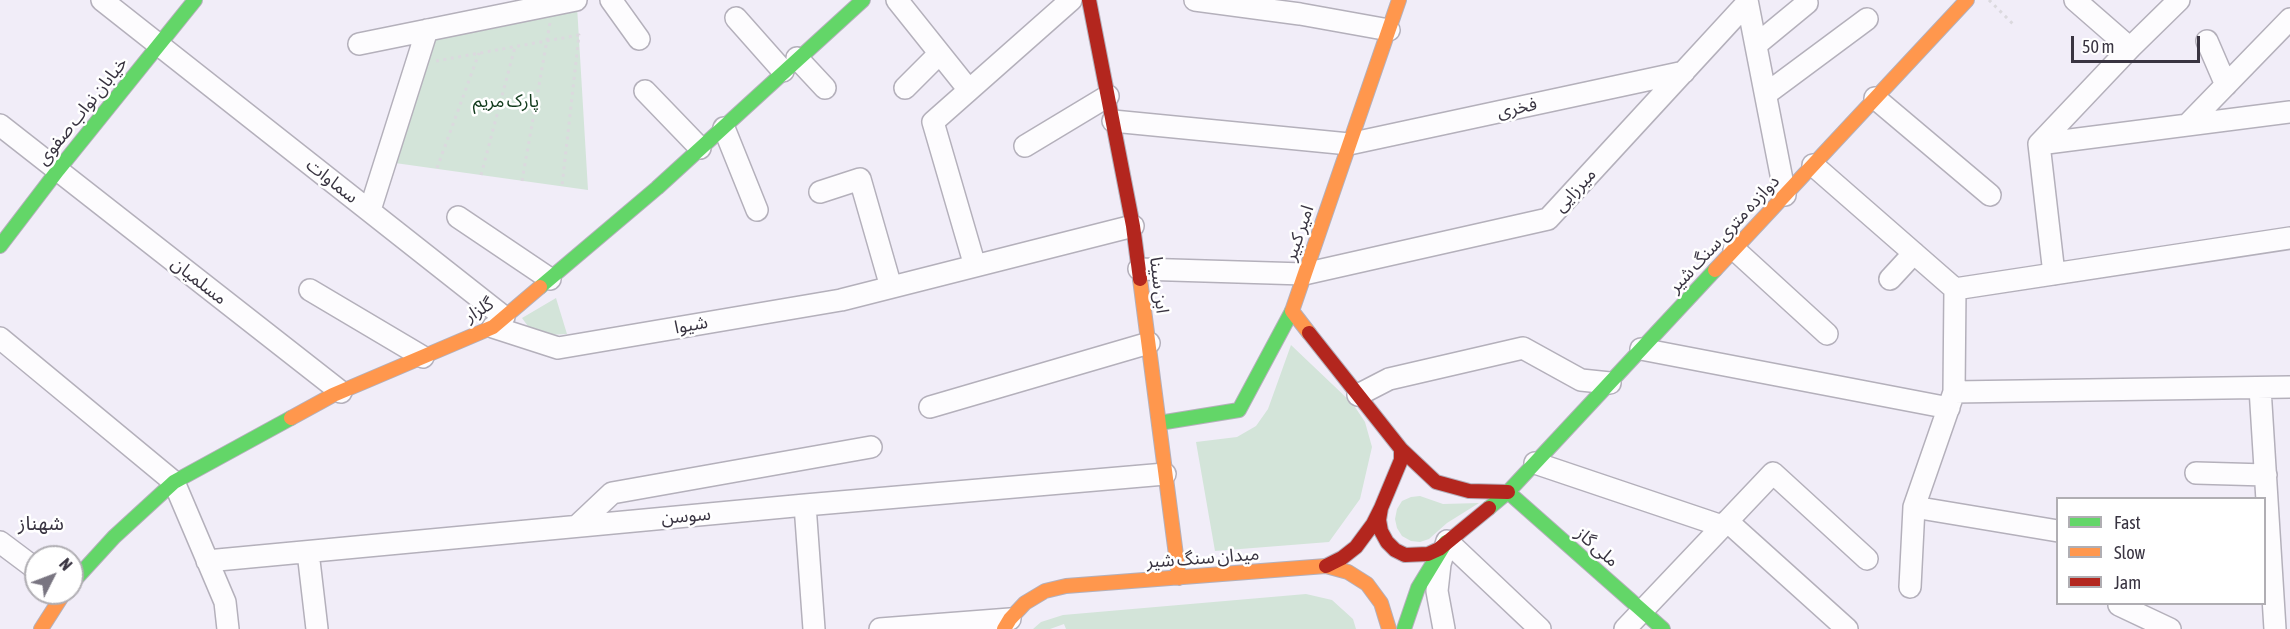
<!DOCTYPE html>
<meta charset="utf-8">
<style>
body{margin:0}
#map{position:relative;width:2290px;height:629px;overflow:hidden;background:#f1edf8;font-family:"Asap Condensed",sans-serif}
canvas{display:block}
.legend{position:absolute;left:2056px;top:497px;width:210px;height:108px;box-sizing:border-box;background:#fff;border:2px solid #b0aeb3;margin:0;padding:8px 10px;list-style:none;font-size:18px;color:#393441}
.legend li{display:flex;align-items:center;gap:12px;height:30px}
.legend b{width:30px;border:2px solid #b0aeb3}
.north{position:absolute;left:24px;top:545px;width:60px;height:60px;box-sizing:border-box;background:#fff;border:2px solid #b0aeb3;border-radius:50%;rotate:48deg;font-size:16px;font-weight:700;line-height:24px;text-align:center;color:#393441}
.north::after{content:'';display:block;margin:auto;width:21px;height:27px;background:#797581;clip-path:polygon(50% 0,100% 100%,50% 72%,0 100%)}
.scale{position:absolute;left:2071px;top:36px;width:129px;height:27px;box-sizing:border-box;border:3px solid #393441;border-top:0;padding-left:8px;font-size:18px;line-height:21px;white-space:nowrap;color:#393441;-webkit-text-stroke:4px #fff;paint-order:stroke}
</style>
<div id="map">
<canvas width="2290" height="629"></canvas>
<ul class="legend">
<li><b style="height:8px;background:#63d668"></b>Fast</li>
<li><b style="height:8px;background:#ff974d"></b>Slow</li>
<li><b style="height:8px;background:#b3261e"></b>Jam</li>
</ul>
<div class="north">N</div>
<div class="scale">50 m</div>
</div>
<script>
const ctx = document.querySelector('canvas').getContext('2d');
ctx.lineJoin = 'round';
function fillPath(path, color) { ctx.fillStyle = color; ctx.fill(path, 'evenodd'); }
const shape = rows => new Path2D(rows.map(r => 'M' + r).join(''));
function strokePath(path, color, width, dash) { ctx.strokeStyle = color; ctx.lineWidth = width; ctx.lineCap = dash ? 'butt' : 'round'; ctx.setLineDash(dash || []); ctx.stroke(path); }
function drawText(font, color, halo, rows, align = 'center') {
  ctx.font = font + ' "Asap Condensed","Noto Sans Arabic",sans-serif'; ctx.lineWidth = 5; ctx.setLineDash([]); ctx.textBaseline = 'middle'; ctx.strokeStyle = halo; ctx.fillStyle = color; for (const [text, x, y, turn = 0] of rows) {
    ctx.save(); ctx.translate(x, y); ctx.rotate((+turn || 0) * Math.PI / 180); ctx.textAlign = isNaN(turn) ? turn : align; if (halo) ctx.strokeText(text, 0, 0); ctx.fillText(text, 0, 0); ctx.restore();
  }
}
fillPath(shape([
 [577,6,588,190,395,163,434,40],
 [556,298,567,334,549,335,530,329,522,318],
 [1291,345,1353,404,1365,422,1372,447,1360,499,1329,542,1215,551,1196,442,1237,437,1256,426,1268,409],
 [1420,496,1443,504,1479,503,1447,523,1429,539,1420,542,1411,541,1402,536,1397,528,1395,519,1397,509,1402,501,1411,497],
 [1306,594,1332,600,1353,619,1356,629,1066,629,1064,624,1050,629,1033,629,1041,622,1063,615]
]), '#d3e4d9');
const street = shape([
 [102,0,504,317],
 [611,0,639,39],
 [897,0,969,90],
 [1195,0,1300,14,1389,30],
 [1747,0,1785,195],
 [2075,0,2130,48],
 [736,18,783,71],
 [2207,41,2226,85],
 [359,44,576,0],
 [1756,45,1807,3],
 [797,58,825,88],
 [905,88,939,54],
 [645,91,700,148],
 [1766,94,1867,19],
 [1875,98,1990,195],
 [1113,121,1349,144,1684,72],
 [0,125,341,392],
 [2187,125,2290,19],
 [724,128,757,210],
 [2039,144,2290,112],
 [1025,146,1108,96],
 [1813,165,1955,289],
 [820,192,860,179,891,287],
 [370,210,427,30],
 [458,217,550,279],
 [1734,249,1827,334],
 [975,266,933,122,1071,0],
 [1139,269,1304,274,1548,219,1747,3],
 [2054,274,2039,144,2130,48,2179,0],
 [1890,279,1914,253],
 [1955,289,2290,238],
 [310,290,423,357],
 [493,327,558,348,841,300,1133,226],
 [0,338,174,482,225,602,228,629],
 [1641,349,1949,408],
 [2260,388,2275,629],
 [1954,392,2290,387],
 [1358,395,1389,379,1523,348,1581,380,1610,383],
 [930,407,1149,343],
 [1535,463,1722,526],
 [2196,473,2266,475],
 [805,505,814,629],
 [1914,507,2058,531],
 [1727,521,1847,629],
 [577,526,612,493,871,447],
 [0,542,36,569],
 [308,552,317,629],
 [207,561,805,505,1165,474],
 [1910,587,1914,507,1954,392,1955,289],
 [2119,605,2170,629],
 [880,629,1010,619],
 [1444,629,1437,591,1440,564,1447,541,1540,629],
 [1625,629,1773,473,1867,559]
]);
const fast = shape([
 [0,246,58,170,195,0],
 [540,287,657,188,863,0],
 [1159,423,1239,410,1292,311],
 [1508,492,1663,629],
 [1489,508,1508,492,1715,270],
 [72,583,114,537,174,482,291,418],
 [1404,629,1418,588,1446,542]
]);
const slow = shape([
 [1715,270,1967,0],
 [1140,279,1179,578],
 [1309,333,1292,311,1399,0],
 [291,418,333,395,493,327,540,287],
 [41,629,64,593],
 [1004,629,1010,619,1025,603,1045,591,1066,586,1326,566,1348,572,1367,584,1381,603,1389,629]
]);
const jam = shape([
 [1089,0,1133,226,1140,279],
 [1309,333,1401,449,1436,482,1469,491,1508,492],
 [1401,449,1401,460,1381,508,1379,520,1381,531,1387,542,1395,550,1405,555,1428,554,1439,549,1489,508],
 [1326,566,1342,558,1356,547,1373,524,1381,508]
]);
strokePath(street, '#b4b0bb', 24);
strokePath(fast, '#b4b0bb', 16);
strokePath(slow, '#b4b0bb', 16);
strokePath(jam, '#b4b0bb', 16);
strokePath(shape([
 [1989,0,2013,24],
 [436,61,579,35,562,186],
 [437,168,479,53],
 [481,175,515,47],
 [522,181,550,23]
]), '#dbd9de', 3, [3, 4.5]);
strokePath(street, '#fdfcfe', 21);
strokePath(fast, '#63d668', 14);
strokePath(slow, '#ff974d', 14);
strokePath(jam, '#b3261e', 14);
drawText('18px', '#113a1b', '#fff', [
 ["پارک مریم",506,101]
]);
drawText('18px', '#393441', '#fff', [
 ["فخری",1517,108,-12],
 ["خیابان نواب صفوی",82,111,-51],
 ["سماوات",332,181,38],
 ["میرزایی",1575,190,-47],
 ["امیر کبیر",1299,233,-71],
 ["دوازده متری سنگ شیر",1724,234,-47],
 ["مسلمیان",199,281,38],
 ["ابن سینا",1159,285,83],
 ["گلزار",479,310,-31],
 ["شیوا",691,325,-10],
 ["سوسن",686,516,-5],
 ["ملی گاز",1597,547,41],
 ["میدان سنگ شیر",1203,558,-4]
]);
drawText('20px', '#393441', '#fff', [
 ["شهناز",41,524]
]);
</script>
